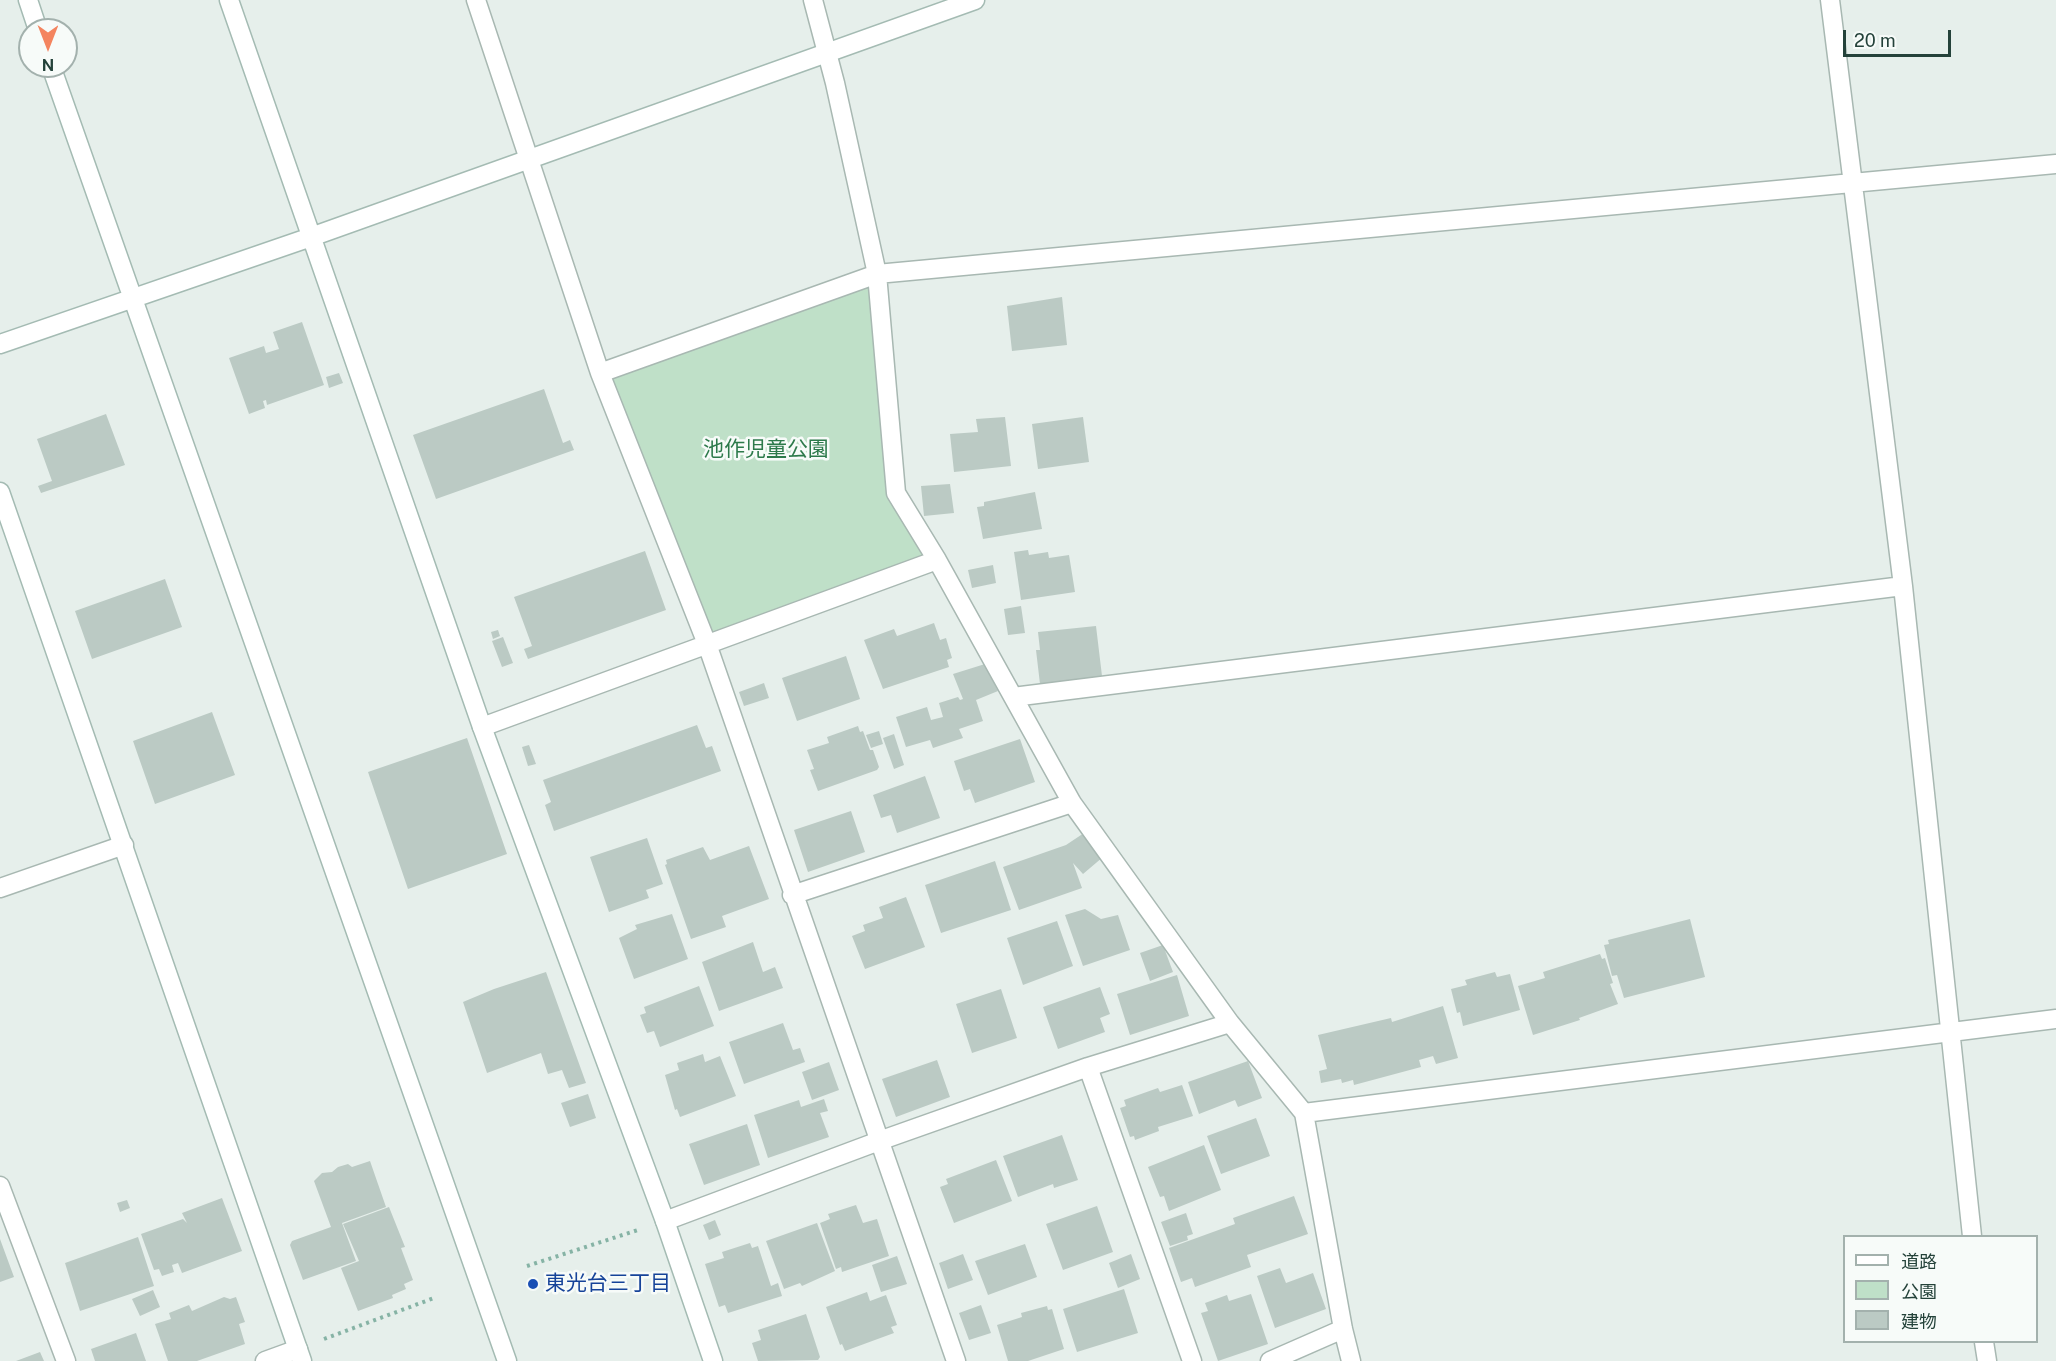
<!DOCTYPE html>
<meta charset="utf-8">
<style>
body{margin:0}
#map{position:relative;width:2056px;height:1361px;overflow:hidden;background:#e6efeb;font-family:"Public Sans","Noto Sans JP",sans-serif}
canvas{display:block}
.legend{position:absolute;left:1843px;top:1235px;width:195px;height:108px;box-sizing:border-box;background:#f7fbf9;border:2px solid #a3b1ad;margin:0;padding:8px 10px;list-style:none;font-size:18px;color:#24423a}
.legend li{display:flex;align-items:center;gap:12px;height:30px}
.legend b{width:30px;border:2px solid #a3b1ad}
.north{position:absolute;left:18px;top:18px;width:60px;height:60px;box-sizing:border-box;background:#f7fbf9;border:2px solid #a3b1ad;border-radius:50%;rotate:180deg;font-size:16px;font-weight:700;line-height:24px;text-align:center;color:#24423a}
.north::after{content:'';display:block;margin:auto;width:21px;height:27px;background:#f4845f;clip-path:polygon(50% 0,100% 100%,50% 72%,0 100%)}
.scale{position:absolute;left:1843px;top:30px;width:108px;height:27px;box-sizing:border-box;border:3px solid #24423a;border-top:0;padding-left:8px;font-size:18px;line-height:21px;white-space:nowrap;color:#24423a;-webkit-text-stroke:4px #f7fbf9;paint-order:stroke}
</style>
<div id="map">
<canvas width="2056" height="1361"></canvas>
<ul class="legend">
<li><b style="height:8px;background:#fff"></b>道路</li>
<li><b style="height:16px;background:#bfe0c8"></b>公園</li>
<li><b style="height:16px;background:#bbcac4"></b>建物</li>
</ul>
<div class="north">N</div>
<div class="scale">20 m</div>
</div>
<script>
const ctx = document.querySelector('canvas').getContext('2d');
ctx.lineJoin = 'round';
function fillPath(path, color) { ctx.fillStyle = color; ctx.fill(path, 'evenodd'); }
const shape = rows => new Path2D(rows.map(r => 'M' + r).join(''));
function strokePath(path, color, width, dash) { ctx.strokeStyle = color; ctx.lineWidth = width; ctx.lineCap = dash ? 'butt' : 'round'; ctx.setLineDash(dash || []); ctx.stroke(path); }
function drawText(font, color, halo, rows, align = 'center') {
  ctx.font = font + ' "Public Sans","Noto Sans JP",sans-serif'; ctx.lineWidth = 5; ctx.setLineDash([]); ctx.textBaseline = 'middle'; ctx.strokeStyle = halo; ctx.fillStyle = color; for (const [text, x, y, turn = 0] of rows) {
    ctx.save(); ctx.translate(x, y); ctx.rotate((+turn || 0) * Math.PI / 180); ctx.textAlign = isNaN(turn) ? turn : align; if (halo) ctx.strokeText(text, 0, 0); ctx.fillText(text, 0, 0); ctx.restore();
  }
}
fillPath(shape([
 [877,274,896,493,937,560,707,644,600,373]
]), '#bfe0c8');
fillPath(shape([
 [1062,297,1067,345,1012,351,1007,306],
 [302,322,324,385,267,405,266,400,263,401,265,408,249,414,229,358,264,346,266,353,279,349,273,332],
 [339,373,343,383,329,388,326,377],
 [544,389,563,443,570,440,574,450,436,499,413,435],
 [106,414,125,465,41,493,38,486,52,481,37,439],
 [1005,417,1011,466,954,472,950,434,978,432,976,419],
 [1083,417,1089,462,1038,469,1032,424],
 [950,484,954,513,924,516,921,486],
 [1035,492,1042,529,983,539,977,507,984,506,984,502],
 [1028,550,1029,555,1048,552,1049,558,1069,555,1075,592,1021,600,1014,552],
 [645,551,666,610,528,659,524,649,532,646,514,597],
 [993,565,996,583,972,588,968,570],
 [165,579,182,627,92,659,75,611],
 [1021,606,1025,633,1008,635,1004,609],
 [934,623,940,640,946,638,952,658,947,660,949,667,883,689,864,640,894,629,897,636],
 [1096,626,1102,676,1040,684,1036,650,1040,650,1038,632],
 [498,630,500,636,493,639,491,632],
 [503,637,513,663,502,667,492,641],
 [846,656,860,699,797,721,782,678],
 [985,664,998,691,976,700,983,721,959,729,963,738,933,748,930,740,906,747,896,717,927,707,931,720,943,717,939,703,958,697,960,700,963,699,953,674],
 [764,683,769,698,744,706,739,692],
 [212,712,235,775,155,804,133,741],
 [697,725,706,748,712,746,721,771,554,831,545,805,551,802,543,780],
 [858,726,860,732,863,731,870,750,873,750,879,767,877,770,818,791,810,770,814,769,807,750,829,743,827,737],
 [879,731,883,744,871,748,866,735],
 [894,734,904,765,894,769,883,738],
 [467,738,507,854,408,889,368,772],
 [1020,739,1035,782,975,803,970,789,964,791,954,761],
 [529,745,536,764,528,766,522,747],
 [925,776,940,818,897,833,891,815,881,818,873,795],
 [851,811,865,852,808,872,794,830],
 [1084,833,1103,857,1083,874,1073,863,1082,888,1019,910,1003,867,1066,845],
 [647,838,663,884,646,890,649,898,609,912,590,857],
 [749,846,769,899,722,916,726,927,691,939,665,865,667,864,666,860,703,847,710,860],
 [995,861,1011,910,941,933,925,885],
 [906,897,925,947,865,969,852,936,865,931,863,925,883,918,879,907],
 [1085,909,1101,919,1118,915,1130,950,1083,966,1065,915],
 [672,914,688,959,634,979,619,938,637,929,635,925],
 [1690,919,1705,977,1624,998,1617,975,1612,976,1604,945,1609,944,1608,940],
 [1057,921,1073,966,1023,985,1007,938],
 [753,942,763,972,775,967,783,988,719,1011,702,962],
 [1163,945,1173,972,1150,981,1140,953],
 [1600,954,1602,959,1605,958,1613,983,1610,984,1618,1004,1579,1018,1580,1020,1533,1035,1518,986,1545,978,1543,972],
 [546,972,586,1083,569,1088,562,1070,548,1074,541,1053,487,1073,463,1002,494,989],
 [1495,972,1497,977,1510,974,1520,1010,1463,1026,1460,1012,1457,1013,1451,989,1467,985,1465,980],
 [1177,975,1189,1016,1130,1035,1117,994],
 [699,986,714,1026,660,1047,654,1031,647,1033,640,1015,646,1013,644,1007],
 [1100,987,1110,1014,1100,1018,1105,1032,1058,1049,1043,1007],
 [1001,989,1017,1038,972,1053,956,1004],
 [1443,1006,1458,1058,1436,1064,1433,1056,1419,1060,1421,1067,1354,1085,1353,1080,1342,1083,1341,1079,1321,1083,1319,1071,1327,1069,1318,1035,1391,1018,1392,1022],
 [783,1023,793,1050,800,1048,805,1062,744,1084,729,1042],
 [703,1054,705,1062,720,1056,736,1096,680,1117,677,1109,675,1110,665,1075,679,1070,677,1063],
 [937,1060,950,1097,896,1117,882,1079],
 [1248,1061,1262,1098,1238,1107,1235,1100,1199,1114,1188,1082],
 [829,1062,839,1090,812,1100,802,1072],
 [1182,1085,1193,1116,1158,1127,1159,1131,1135,1140,1134,1136,1130,1137,1120,1108,1126,1106,1124,1100,1158,1088,1160,1092],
 [588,1094,596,1118,570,1127,561,1103],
 [824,1099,828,1111,820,1113,829,1137,768,1158,754,1115,799,1100,801,1107],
 [1256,1118,1270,1156,1221,1174,1207,1136],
 [747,1124,760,1165,704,1185,689,1144],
 [1062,1135,1078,1180,1054,1188,1053,1184,1018,1197,1003,1156],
 [1204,1145,1221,1190,1169,1211,1164,1196,1160,1197,1148,1167],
 [996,1160,1012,1201,954,1223,940,1187,948,1184,946,1179],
 [370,1161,386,1207,342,1223,356,1261,303,1280,290,1245,292,1241,331,1227,314,1181,322,1173,332,1172,338,1167,348,1164,352,1167],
 [1294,1196,1308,1234,1247,1255,1251,1267,1195,1287,1192,1278,1181,1282,1169,1248,1235,1224,1233,1218],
 [222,1198,242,1251,182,1273,178,1263,172,1265,174,1272,162,1276,159,1269,154,1270,141,1234,183,1219,187,1223,182,1213],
 [127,1200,130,1208,120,1212,117,1203],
 [856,1205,863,1223,877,1219,889,1256,842,1272,841,1267,836,1269,820,1223,830,1219,828,1214],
 [1097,1206,1113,1252,1063,1270,1046,1224],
 [389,1207,405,1247,401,1248,413,1280,404,1284,406,1289,392,1295,393,1298,358,1311,341,1268,359,1261,343,1224],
 [1186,1213,1193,1234,1187,1236,1188,1240,1170,1246,1161,1222],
 [715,1220,721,1235,709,1240,703,1225],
 [817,1223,835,1271,802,1286,800,1283,784,1289,766,1241],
 [138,1237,154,1286,80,1311,65,1263],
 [0,1239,14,1277,0,1282],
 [750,1243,752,1248,758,1246,771,1286,778,1283,782,1296,728,1313,725,1305,719,1307,705,1264,724,1258,722,1252],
 [1025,1244,1037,1277,988,1295,975,1261],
 [963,1254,973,1280,948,1289,939,1263],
 [1131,1254,1140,1279,1118,1288,1109,1263],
 [897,1256,907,1284,881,1292,872,1265],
 [1280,1268,1286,1283,1313,1273,1326,1309,1275,1328,1257,1276],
 [1124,1289,1138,1333,1077,1352,1063,1309],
 [153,1290,160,1307,140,1316,132,1299],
 [867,1292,870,1301,886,1295,897,1325,891,1327,894,1333,845,1351,842,1344,840,1345,826,1307],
 [1251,1294,1268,1344,1218,1361,1201,1313,1208,1311,1205,1303,1227,1295,1229,1301],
 [224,1297,230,1299,236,1297,245,1322,239,1324,245,1344,197,1361,168,1361,155,1324,171,1319,169,1313,189,1305,192,1311],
 [981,1305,991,1333,969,1340,959,1313],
 [1047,1306,1048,1310,1052,1309,1064,1349,1028,1361,1008,1361,997,1325,1022,1317,1021,1313],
 [806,1314,820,1357,818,1360,758,1361,752,1343,761,1340,758,1330],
 [136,1333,146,1361,95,1361,91,1349],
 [40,1352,44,1361,16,1361]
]), '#bbcac4');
const street = shape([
 [476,0,600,373,707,644,956,1361],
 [813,0,835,83,877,274,896,493,937,560,1072,803,1230,1023,1304,1113,1343,1329,1351,1361],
 [1830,0,1903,586,1972,1236],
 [600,373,877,274,2056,164],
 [1013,697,1903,586],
 [482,727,937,560],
 [0,888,124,845],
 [792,895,1072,803],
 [1088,1067,1192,1361],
 [1304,1113,2056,1019],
 [0,1186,66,1361],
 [665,1221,879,1141,1088,1067,1230,1023],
 [1984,1342,1987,1361],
 [265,1361,298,1349],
 [1270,1361,1343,1329]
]);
const secondary = shape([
 [28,0,38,30],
 [229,0,482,727,665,1221,713,1361],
 [51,66,507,1361],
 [0,344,311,237,975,0],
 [0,492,302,1361]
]);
strokePath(street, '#a8b8b2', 21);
strokePath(secondary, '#a4bbb3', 21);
strokePath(shape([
 [527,1266,641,1229],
 [324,1339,434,1298]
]), '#86b3a5', 4, [3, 4.5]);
strokePath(street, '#fff', 18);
strokePath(secondary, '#fff', 18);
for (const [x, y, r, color] of [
 [533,1284,6,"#1a4fb4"]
]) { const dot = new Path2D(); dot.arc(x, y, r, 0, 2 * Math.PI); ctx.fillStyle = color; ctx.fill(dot); strokePath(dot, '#f7fbf9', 2); }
drawText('21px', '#2d7a4b', '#f7fbf9', [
 ["池作児童公園",766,450]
]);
drawText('21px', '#164399', '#f7fbf9', [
 ["東光台三丁目",545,1284]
], 'left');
</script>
